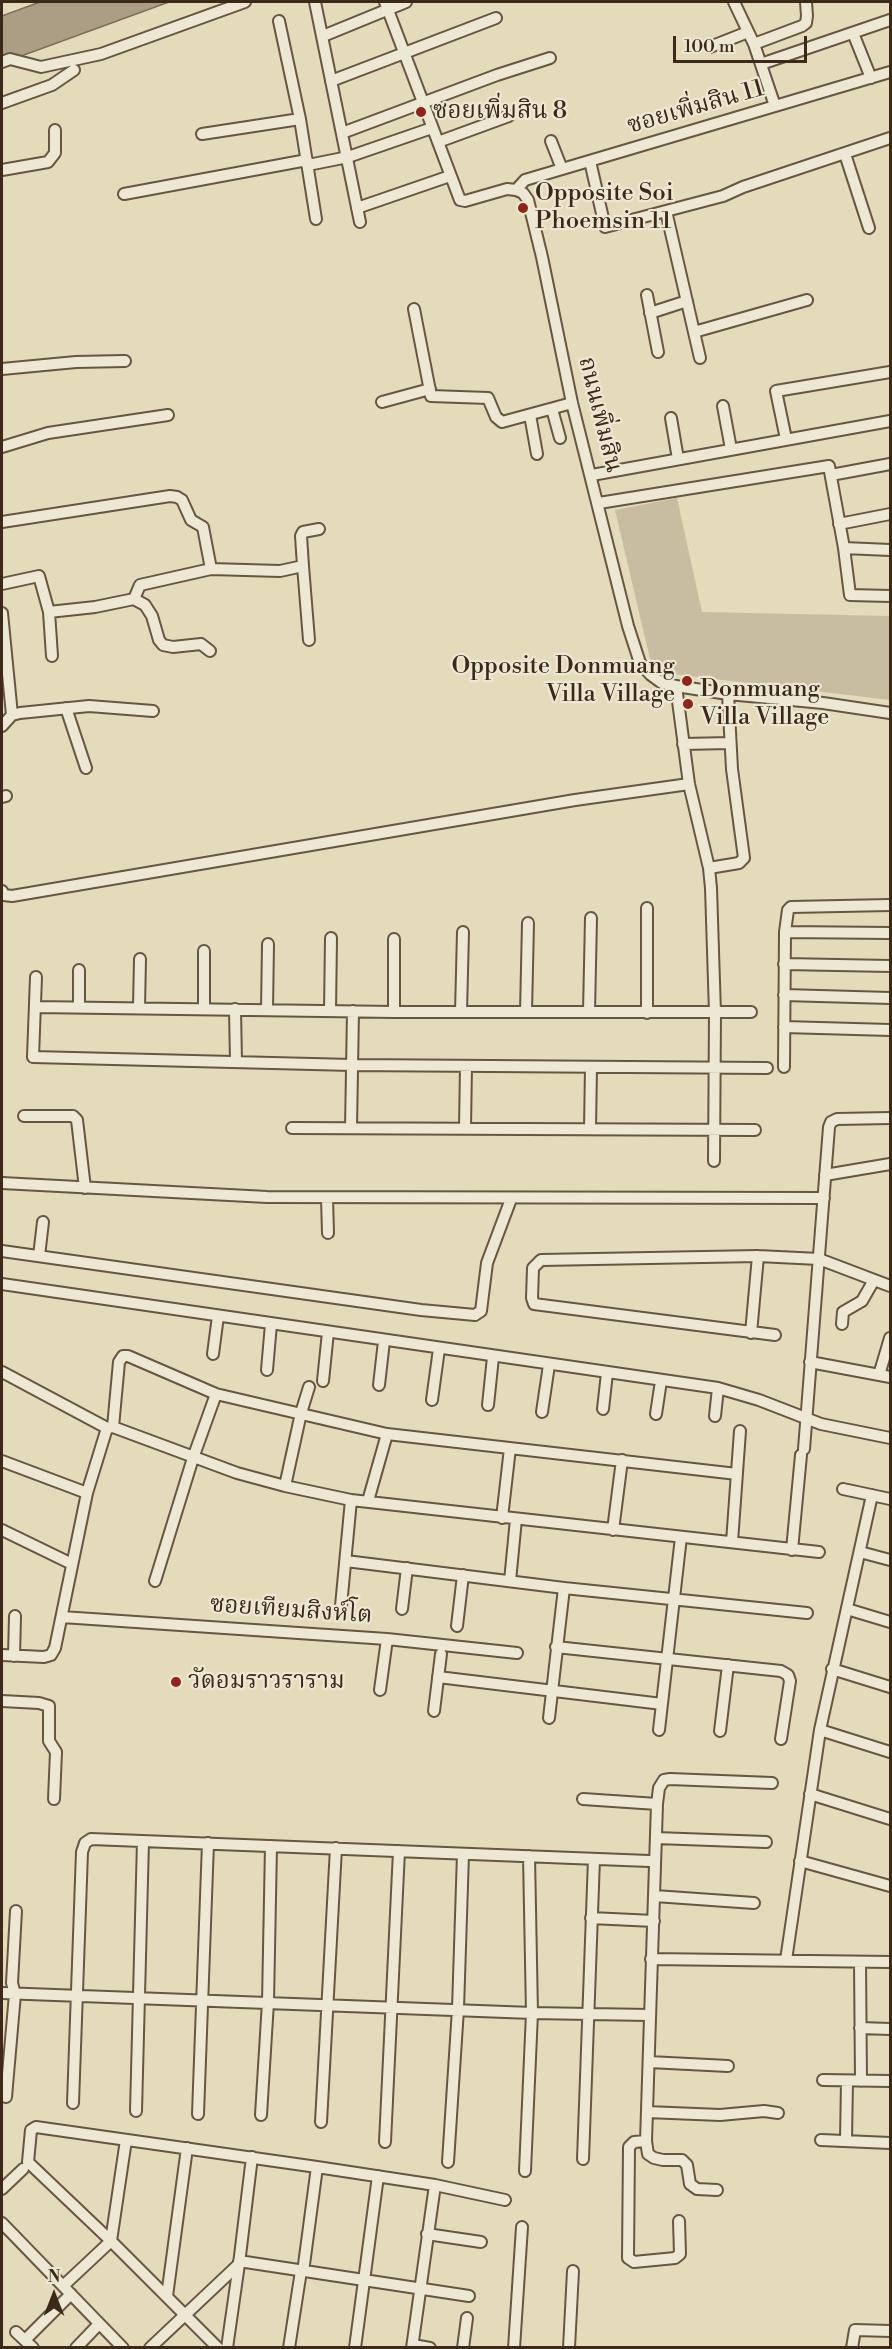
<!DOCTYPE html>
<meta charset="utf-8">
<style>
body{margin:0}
#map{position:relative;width:892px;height:2349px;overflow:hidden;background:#e4dbbb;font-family:"Libre Bodoni",serif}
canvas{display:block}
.frame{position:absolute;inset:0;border:3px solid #3d291a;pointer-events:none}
.north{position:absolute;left:24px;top:2265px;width:60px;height:60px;-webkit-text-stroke:4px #ede8d3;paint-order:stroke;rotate:0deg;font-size:16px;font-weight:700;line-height:24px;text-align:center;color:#3d291a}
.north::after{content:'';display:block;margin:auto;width:21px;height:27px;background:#3d291a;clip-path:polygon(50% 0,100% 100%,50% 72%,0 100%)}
.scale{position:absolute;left:673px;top:36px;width:134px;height:27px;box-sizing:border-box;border:3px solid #3d291a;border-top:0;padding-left:8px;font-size:18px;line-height:21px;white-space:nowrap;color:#3d291a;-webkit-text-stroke:4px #ede8d3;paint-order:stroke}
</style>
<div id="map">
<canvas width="892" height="2349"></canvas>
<div class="frame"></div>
<div class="north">N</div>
<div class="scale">100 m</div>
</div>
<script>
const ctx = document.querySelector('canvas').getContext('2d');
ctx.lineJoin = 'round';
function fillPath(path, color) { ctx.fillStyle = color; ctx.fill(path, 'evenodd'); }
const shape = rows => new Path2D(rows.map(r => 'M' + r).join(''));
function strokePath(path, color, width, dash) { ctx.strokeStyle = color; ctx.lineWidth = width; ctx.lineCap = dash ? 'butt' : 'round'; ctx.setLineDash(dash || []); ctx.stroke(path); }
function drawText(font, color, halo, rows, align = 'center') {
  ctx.font = font + ' "Libre Bodoni","Noto Serif Thai",serif'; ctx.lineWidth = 4.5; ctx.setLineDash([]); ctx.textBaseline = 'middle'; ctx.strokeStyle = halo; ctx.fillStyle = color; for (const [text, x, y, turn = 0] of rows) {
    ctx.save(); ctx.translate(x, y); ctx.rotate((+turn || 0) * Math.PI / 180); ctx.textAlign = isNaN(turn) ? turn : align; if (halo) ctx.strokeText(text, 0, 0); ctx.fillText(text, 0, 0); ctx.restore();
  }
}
fillPath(shape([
 [677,498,702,612,890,616,890,700,664,673,657,669,650,659,615,510]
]), '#c8bda0');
const water = shape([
 [40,2,169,2,2,63,2,16,40,2]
]);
fillPath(water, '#ab9e84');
strokePath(water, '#7f6f5a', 1.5);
const minor = shape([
 [315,2,360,222],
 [385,2,460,200,465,201,507,189,516,190,523,193,528,200,542,257,572,403,628,626,640,663,651,675,662,683,676,686,728,694,823,703,890,713],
 [734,2,754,44,775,106],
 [279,21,300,119,316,219],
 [853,33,871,78],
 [323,36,406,2],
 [754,44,802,26,806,23,807,16,806,2],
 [710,47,748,32],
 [2,62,10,59,41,67,101,54,245,2],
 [761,64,890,20],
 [331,81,496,18],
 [2,103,52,85,74,70],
 [342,133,497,75,550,58],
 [202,134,300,119],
 [551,141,562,169],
 [438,142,509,116],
 [845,154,869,228],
 [590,161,605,227,723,196,743,187,890,138],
 [308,165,348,157,432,128],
 [2,170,48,162,55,153,55,130],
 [516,190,525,180,890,72],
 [124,194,307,160],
 [357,208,450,176],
 [666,211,700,358],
 [647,295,658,352],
 [414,309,431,396,488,398,496,417,502,422,572,403],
 [650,313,687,301],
 [694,332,807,300],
 [2,369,76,362,125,361],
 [382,402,430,389],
 [723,406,731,449],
 [552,409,560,438],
 [530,415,537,454],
 [671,418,678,459],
 [786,439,776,391,890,372],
 [2,447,48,433,168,415],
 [592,475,890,421],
 [831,475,890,464],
 [599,503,829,466,844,548,890,550],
 [2,522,170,496,177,497,182,500,191,520,203,527,211,569],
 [839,524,890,514],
 [844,548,850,595,890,596],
 [303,566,301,536,303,532,319,529],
 [2,584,39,576,49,612,95,607,134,599,140,585,211,569,280,571,303,566,309,640],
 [134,599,145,605,152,616,159,640,163,645,173,647,201,644,210,651],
 [49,612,52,656],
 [2,613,12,715],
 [676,686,689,784,709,868,711,888,715,1013,714,1161],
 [66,708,86,768],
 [2,726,12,715,20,713,89,706,153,711],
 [683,744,730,743],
 [2,797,6,796],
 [709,868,739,863,744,858,732,769,728,694],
 [2,891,4,895,12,896,575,800,689,784],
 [785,932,890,933],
 [784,964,890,966],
 [79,970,79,1007],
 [36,977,33,1057,352,1065,767,1068],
 [784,995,890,998],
 [35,1007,394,1012,751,1012],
 [139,1008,140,959],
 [204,1009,204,951],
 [235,1009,236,1062],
 [267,1010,268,944],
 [330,1011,331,938],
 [394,1012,394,939],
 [461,1012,463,932],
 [526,1012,528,923],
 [589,1012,591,918],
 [647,1013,647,908],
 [784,1027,890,1030],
 [784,1067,785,932,788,910,791,907,890,905],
 [24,1116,73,1116,77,1120,85,1188],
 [292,1128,755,1130],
 [351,1128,353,1011],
 [465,1128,466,1066],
 [590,1129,591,1067],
 [825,1175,890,1164],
 [2,1183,267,1197,824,1198],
 [327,1198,328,1233],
 [2,1251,421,1310,475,1315,481,1311,487,1263,511,1199],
 [39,1256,43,1222],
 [2,1284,718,1388,759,1400,821,1424,890,1438],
 [842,1324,843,1312,862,1301,874,1280],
 [751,1333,758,1256],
 [775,1335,534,1304,532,1298,533,1268,541,1260,758,1256,819,1259,890,1286],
 [213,1354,218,1316],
 [810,1362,890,1377],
 [267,1370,271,1324],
 [2,1372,107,1428,113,1427,237,1473,285,1486,351,1500,819,1552],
 [879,1375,890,1338],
 [323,1381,328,1332],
 [379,1385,384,1341],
 [432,1400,439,1349],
 [488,1405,493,1357],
 [603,1409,607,1373],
 [542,1412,549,1365],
 [656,1414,661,1381],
 [715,1416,718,1388],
 [113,1427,119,1362,123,1356,128,1356,216,1394,387,1434,737,1474],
 [804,1449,829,1127,831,1122,837,1119,890,1118],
 [2,1461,87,1493],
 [285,1486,301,1413,309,1387],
 [843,1489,890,1499],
 [368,1501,387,1434],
 [502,1518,510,1448],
 [2,1530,72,1564],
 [613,1530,622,1460],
 [732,1542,740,1431],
 [792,1550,801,1455],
 [860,1552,890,1560],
 [346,1561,564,1588,807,1613],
 [155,1581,193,1458,216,1394],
 [510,1581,516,1519],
 [341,1606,351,1500],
 [402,1609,407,1568],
 [847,1609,890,1622],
 [62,1617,387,1639,517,1653],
 [457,1626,463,1575],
 [556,1647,781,1671,788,1675,790,1681,781,1739],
 [2,1655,44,1657,51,1655,55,1648,87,1493,107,1428],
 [14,1656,15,1616],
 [832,1669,890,1687],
 [438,1677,662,1704],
 [380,1690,387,1639],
 [2,1701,39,1703,49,1706,49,1741,56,1752,54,1799],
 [434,1711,441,1654],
 [549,1718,564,1588],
 [659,1730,681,1537],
 [820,1730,890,1752],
 [720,1731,728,1665],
 [810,1794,890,1819],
 [583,1799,657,1804],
 [656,1838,766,1842],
 [800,1861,890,1886],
 [655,1896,754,1903],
 [591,1918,654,1921],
 [651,1959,890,1962],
 [786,1960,820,1730,872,1495],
 [860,1962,861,2081],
 [2,1993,532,2013,649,2015],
 [860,2028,890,2029],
 [649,2062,728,2066],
 [823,2080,890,2081],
 [6,2097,15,1994,12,1983,16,1911],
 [73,2103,82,1852,85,1843,91,1839,649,1861],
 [136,2111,143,1841],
 [647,2112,720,2115,764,2111,778,2113],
 [198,2114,208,1843],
 [261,2115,268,2002,271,1846],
 [321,2122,336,1848],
 [821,2140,890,2143],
 [846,2140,847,2081],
 [646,2141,634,2142,629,2147,628,2258,634,2262,675,2258,680,2254,679,2221],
 [385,2142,399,1851],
 [583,2159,594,1859],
 [448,2162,458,2009,463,1854],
 [525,2171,532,2013,529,1856],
 [2,2189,23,2169],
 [717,2190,697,2189,690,2184,687,2165,682,2160,663,2160,654,2158,648,2154,646,2141,657,1804,659,1788,664,1780,670,1779,772,1783],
 [2,2223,123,2348],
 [427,2234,481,2242],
 [239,2261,469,2296],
 [303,2272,317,2167],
 [63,2286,111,2241,126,2140],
 [167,2296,187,2148],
 [16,2332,33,2348],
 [25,2340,71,2294],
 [413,2345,430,2348],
 [76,2348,99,2324],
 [150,2348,239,2264,252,2157],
 [218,2348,111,2241,28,2162,31,2130,36,2127,317,2167,435,2185,505,2200],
 [227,2348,239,2264],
 [289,2348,301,2271],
 [355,2348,378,2176],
 [412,2348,435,2185],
 [463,2348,467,2318],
 [514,2348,522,2227],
 [569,2348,573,2271],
 [852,2348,855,2330,890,2331]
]);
strokePath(minor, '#675642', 14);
strokePath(minor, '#ede8d3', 10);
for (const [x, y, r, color] of [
 [421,112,6,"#8f2418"],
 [523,208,6,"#8f2418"],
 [687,681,6,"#8f2418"],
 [688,704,6,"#8f2418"],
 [176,1682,6,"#8f2418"]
]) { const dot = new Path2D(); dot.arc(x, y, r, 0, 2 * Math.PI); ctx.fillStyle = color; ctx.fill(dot); strokePath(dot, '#ede8d3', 2); }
drawText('24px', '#3d291a', '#ede8d3', [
 ["ซอยเพิ่มสิน 11",696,108,-16],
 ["ถนนเพิ่มสิน",599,415,76],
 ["ซอยเทียมสิงห์โต",291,1611,4]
]);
drawText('24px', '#3d291a', '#ede8d3', [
 ["ซอยเพิ่มสิน 8",433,112],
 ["Opposite Soi",535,194],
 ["Phoemsin 11",535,222],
 ["Opposite Donmuang",675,667,"right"],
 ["Villa Village",675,695,"right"],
 ["Donmuang",700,690],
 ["Villa Village",700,718],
 ["วัดอมราวราราม",188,1682]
], 'left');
</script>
